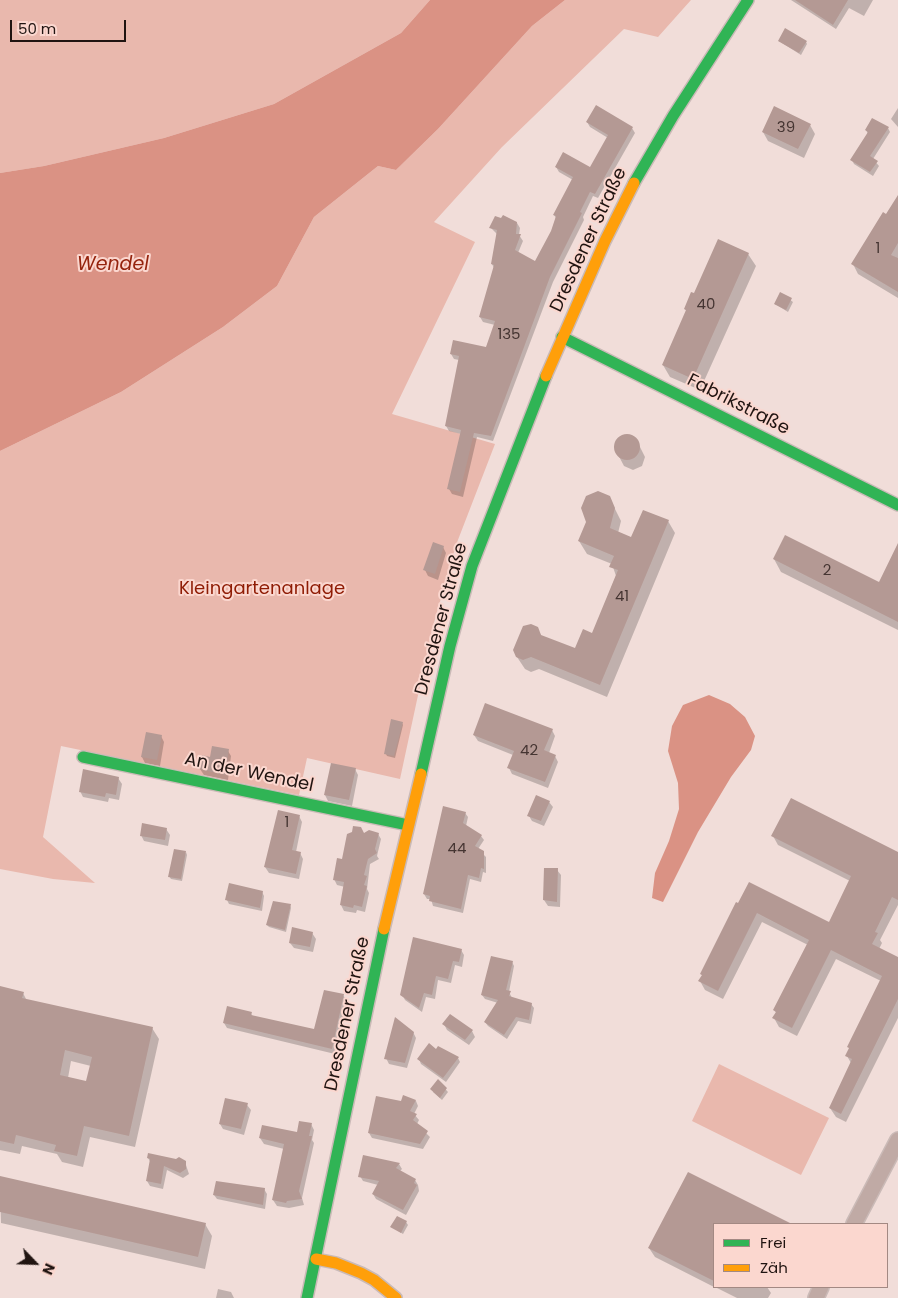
<!DOCTYPE html>
<meta charset="utf-8">
<style>
body{margin:0}
#map{position:relative;width:898px;height:1298px;overflow:hidden;background:#f1ddd9;font-family:Poppins,sans-serif}
canvas{display:block}
.legend{position:absolute;left:713px;top:1223px;width:175px;height:65px;box-sizing:border-box;background:#fbd7cf;border:1px solid #a38983;margin:0;padding:6px 9px;list-style:none;font-size:15px;color:#201411}
.legend li{display:flex;align-items:center;gap:10px;height:25px}
.legend b{width:25px;border:1px solid #a38983}
.north{position:absolute;left:10px;top:1238px;width:50px;height:50px;-webkit-text-stroke:4px #fbd7cf;paint-order:stroke;rotate:114deg;font-size:14px;font-weight:700;line-height:20px;text-align:center;color:#201411}
.north::after{content:'';display:block;margin:auto;width:18px;height:22px;background:#201411;clip-path:polygon(50% 0,100% 100%,50% 72%,0 100%)}
.scale{position:absolute;left:10px;top:20px;width:116px;height:22px;box-sizing:border-box;border:2px solid #201411;border-top:0;padding-left:6px;font-size:15px;line-height:18px;white-space:nowrap;color:#201411;-webkit-text-stroke:4px #fbd7cf;paint-order:stroke}
</style>
<div id="map">
<canvas width="898" height="1298"></canvas>
<ul class="legend">
<li><b style="height:6px;background:#30b455"></b>Frei</li>
<li><b style="height:6px;background:#ff9f0a"></b>Zäh</li>
</ul>
<div class="north">N</div>
<div class="scale">50 m</div>
</div>
<script>
const ctx = document.querySelector('canvas').getContext('2d');
ctx.lineJoin = 'round';
function fillPath(path, color) { ctx.fillStyle = color; ctx.fill(path, 'evenodd'); }
const shape = rows => new Path2D(rows.map(r => 'M' + r).join(''));
function strokePath(path, color, width, dash) { ctx.strokeStyle = color; ctx.lineWidth = width; ctx.lineCap = dash ? 'butt' : 'round'; ctx.setLineDash(dash || []); ctx.stroke(path); }
function drawText(font, color, halo, rows, align = 'center') {
  ctx.font = font + ' Poppins,sans-serif'; ctx.lineWidth = 4; ctx.setLineDash([]); ctx.textBaseline = 'middle'; ctx.strokeStyle = halo; ctx.fillStyle = color; for (const [text, x, y, turn = 0] of rows) {
    ctx.save(); ctx.translate(x, y); ctx.rotate((+turn || 0) * Math.PI / 180); ctx.textAlign = isNaN(turn) ? turn : align; if (halo) ctx.strokeText(text, 0, 0); ctx.fillText(text, 0, 0); ctx.restore();
  }
}
fillPath(shape([
 [0,0,430,0,401,33,274,104,164,138,44,166,0,173],
 [565,0,691,0,658,37,624,29,502,147,434,222,475,242,392,414,495,444,456,545,432,630,400,779,307,758,299,795,61,746,43,837,95,883,53,879,0,869,0,451,121,392,223,327,277,286,314,217,378,166,396,170,438,129,532,26],
 [719,1064,829,1118,801,1175,692,1121]
]), '#e9b8ad');
fillPath(shape([
 [430,0,565,0,532,26,438,129,396,170,378,166,314,217,277,286,223,327,121,392,0,451,0,173,44,166,164,138,274,104,401,33],
 [709,695,730,704,745,717,755,736,751,750,731,777,698,832,663,902,652,898,655,873,669,841,679,809,678,783,668,751,672,726,683,705]
]), '#da9284');
fillPath(shape([
 [791,0,873,0,864,16,849,8,836,29],
 [779,41,806,42,807,44,801,55],
 [898,108,898,127,891,119],
 [587,122,632,128,635,133,598,198,593,196,583,217,584,220,553,282,493,441,477,437,463,497,452,494,449,489,461,434,449,431,446,426,459,360,454,359,451,354,486,348,495,325,483,322,480,317,494,268,492,264,497,234,491,228,517,223,520,228,519,235,523,241,518,253,536,263,552,231,556,218,554,215,573,180,559,172,556,167,590,169,608,138,590,127],
 [810,125,815,134,804,158,768,141,763,132],
 [888,128,890,132,873,159,879,166,873,176,854,164,852,160,868,134,866,130],
 [898,197,898,298,858,274,853,264],
 [748,254,756,266,700,390,670,377,663,365,687,312,685,309,695,295],
 [781,293,793,302,788,312,775,304],
 [627,435,636,439,645,457,642,466,633,470,624,466,614,447,618,438],
 [609,497,621,521,618,533,632,539,668,521,675,533,607,697,539,669,531,672,525,669,517,657,537,628,542,637,575,650,592,635,616,576,612,564,587,554,579,541],
 [443,547,446,553,438,580,428,576,425,570],
 [774,559,879,583,898,562,898,630,781,572],
 [402,723,403,725,395,758,387,756,386,754],
 [552,730,555,736,549,753,555,756,558,762,548,788,512,774,509,768,513,755,478,741,474,735],
 [161,736,164,742,160,766,145,763,142,757],
 [228,751,231,756,228,780,204,775,200,769,211,759],
 [355,769,358,775,352,806,328,801,325,795],
 [118,778,122,784,119,800,109,798,108,802,83,797,80,791],
 [549,802,553,807,544,826,532,821,529,816],
 [465,813,468,817,466,826,481,836,484,840,478,849,486,857,486,873,483,872,481,882,470,879,463,913,433,906,431,899,427,899,424,894],
 [299,816,302,822,296,852,300,853,303,859,299,879,269,873,265,867],
 [166,829,170,835,168,846,144,841,141,835],
 [378,834,381,839,377,856,379,859,370,864,367,889,369,893,365,912,357,910,356,913,344,911,341,905,345,887,337,885,334,879,343,861,364,835],
 [773,836,898,853,898,905,880,940,882,943,879,949,898,958,898,1018,846,1122,836,1117,830,1108,851,1063,847,1056,881,981,836,959,797,1036,779,1027,774,1018,776,1013,775,1010,808,945,762,922,723,999,705,990,700,981,703,976,701,974,736,903,829,924,850,881,778,845],
 [186,852,187,855,182,881,171,879,169,876],
 [557,870,561,875,560,907,548,906,544,900],
 [262,892,264,896,262,911,229,904,227,900],
 [290,905,291,908,286,932,269,927,267,925],
 [312,933,316,939,313,952,294,948,290,943],
 [461,950,464,955,462,967,455,965,451,983,438,980,435,999,426,997,422,1012,405,1000,402,994],
 [512,962,514,966,509,992,512,998,531,1004,534,1008,531,1024,518,1021,507,1039,488,1026,485,1022,498,1003,485,999,482,995],
 [0,988,23,993,27,1001,152,1028,159,1039,135,1147,90,1137,83,1167,62,1162,57,1154,22,1146,20,1154,0,1150],
 [71,1061,91,1066,87,1082,68,1078],
 [343,995,347,1001,335,1054,227,1028,224,1023,251,1013,253,1017,315,1030],
 [444,1024,472,1031,475,1037,469,1045,447,1030],
 [413,1032,416,1038,407,1068,389,1064,386,1058],
 [437,1051,458,1058,460,1062,446,1082,421,1064,419,1059],
 [438,1081,448,1092,442,1100,433,1092],
 [404,1097,416,1101,418,1106,414,1114,419,1120,417,1124,430,1137,423,1149,372,1138,369,1133,402,1103],
 [247,1105,251,1110,244,1135,223,1129,220,1124],
 [311,1124,314,1130,312,1140,314,1143,302,1198,304,1205,289,1208,277,1206,273,1200,284,1149,264,1144,260,1138,298,1134],
 [148,1158,185,1162,189,1174,183,1178,167,1170,163,1189,150,1186,147,1181,151,1163],
 [399,1164,402,1169,399,1172,415,1180,418,1185,419,1191,406,1215,376,1199,373,1194,378,1185,363,1181,360,1176],
 [689,1174,784,1221,785,1224,714,1224,714,1287,655,1257,649,1248],
 [0,1186,205,1224,212,1236,205,1269,1,1223],
 [264,1189,267,1194,265,1209,217,1199,214,1195],
 [406,1222,408,1225,403,1234,392,1227],
 [715,1287,767,1287,771,1293,768,1298,737,1298],
 [218,1289,231,1292,234,1298,216,1298]
]), '#0003');
fillPath(shape([
 [795,0,848,0,833,25],
 [785,28,807,41,799,53,778,41],
 [596,105,633,127,595,194,590,192,580,212,582,213,550,277,491,436,474,433,460,492,447,489,461,430,445,426,459,356,450,354,453,340,486,347,495,321,479,317,494,265,491,264,497,230,489,228,495,216,501,218,503,215,517,222,516,234,521,234,515,250,535,261,551,231,556,216,553,215,573,177,555,167,563,152,590,167,608,135,586,122],
 [774,106,811,124,798,149,762,132],
 [872,118,889,127,870,156,878,161,870,172,850,160,868,132,865,130],
 [898,195,898,243,891,255,898,258,898,292,851,264,883,212,886,214],
 [718,239,749,253,693,379,662,365,686,310,684,309,691,292,694,293],
 [780,292,792,298,786,310,774,304],
 '614 447a13 13 0 1 1 26 0a13 13 0 1 1-26 0Z',
 [598,491,610,496,615,508,610,528,631,537,643,510,669,520,600,685,531,657,523,660,516,657,513,650,523,626,531,624,538,627,541,635,575,648,583,629,592,633,618,570,609,567,614,556,578,541,586,522,581,508,586,496],
 [785,535,879,582,898,543,898,622,773,559],
 [433,542,444,546,435,574,423,570],
 [485,703,553,729,544,750,556,755,545,782,507,768,514,751,473,735],
 [391,719,403,722,394,756,384,754],
 [146,732,162,735,157,760,141,757],
 [212,746,229,749,225,775,199,769,202,755,210,757],
 [331,763,356,768,349,800,324,795],
 [83,769,119,777,116,795,106,793,105,797,79,792],
 [536,795,550,801,541,821,527,816],
 [791,798,898,852,898,900,892,897,875,932,878,933,872,944,898,957,898,999,841,1114,829,1108,852,1059,845,1056,849,1048,847,1047,882,976,831,950,792,1028,772,1018,776,1012,773,1010,809,940,757,913,718,991,698,981,702,975,700,974,736,902,738,903,749,882,829,922,851,876,771,836],
 [443,806,466,812,463,823,482,835,475,846,484,851,484,869,481,868,479,878,468,875,461,909,429,901,430,896,423,894],
 [278,810,300,815,292,850,301,852,296,874,264,867],
 [142,823,167,828,165,840,140,836],
 [353,826,361,827,364,833,369,830,379,833,375,849,377,853,368,859,364,875,367,876,364,885,367,886,362,907,354,905,353,908,340,905,344,882,333,880,337,858,342,859,347,834,352,832],
 [174,849,186,851,181,879,168,877],
 [544,868,558,868,557,902,543,900],
 [229,883,263,891,260,908,225,900],
 [273,901,291,904,285,930,266,925],
 [292,927,313,932,310,947,289,943],
 [413,937,462,949,459,962,453,961,448,979,436,976,432,995,424,993,419,1008,400,995],
 [491,956,513,961,506,990,511,991,509,996,532,1003,529,1020,516,1017,504,1035,484,1022,498,1000,481,995],
 [0,986,24,992,22,998,153,1027,129,1136,84,1126,77,1156,54,1151,56,1145,16,1135,14,1144,0,1141],
 [65,1050,92,1057,86,1081,60,1075],
 [324,990,344,994,332,1049,223,1023,227,1006,252,1012,251,1015,314,1029],
 [450,1014,473,1030,465,1040,442,1024],
 [395,1017,414,1032,405,1063,384,1059],
 [429,1043,436,1049,438,1046,459,1057,443,1078,417,1059],
 [438,1079,447,1088,440,1098,430,1089],
 [403,1095,416,1100,410,1111,417,1114,413,1120,428,1131,420,1144,368,1133,376,1096,401,1101],
 [225,1098,248,1103,241,1129,219,1124],
 [299,1121,312,1123,309,1136,312,1136,299,1191,302,1199,287,1201,286,1203,272,1200,284,1144,259,1138,262,1125,297,1132],
 [148,1153,176,1159,179,1157,186,1161,186,1169,180,1173,164,1166,161,1184,146,1181,150,1159,147,1158],
 [363,1155,400,1163,396,1168,416,1179,414,1183,417,1185,403,1210,372,1194,379,1181,358,1177],
 [688,1172,792,1224,714,1224,714,1281,648,1248],
 [0,1176,206,1223,198,1257,0,1212],
 [216,1181,265,1188,263,1205,213,1195],
 [397,1216,407,1221,401,1233,390,1227]
]), '#b49994');
const street = shape([
 [854,1224,898,1140],
 [816,1298,821,1287]
]);
const fast = shape([
 [634,183,673,116,748,0],
 [562,337,898,505],
 [83,757,408,825],
 [421,774,450,646,472,566,546,376],
 [307,1298,384,929]
]);
const slow = shape([
 [546,376,605,241,634,183],
 [384,929,421,774],
 [316,1259,336,1263,361,1273,374,1280,396,1298]
]);
strokePath(street, '#cabab7', 18);
strokePath(fast, '#cabab7', 14);
strokePath(slow, '#cabab7', 14);
strokePath(street, '#c0aaa5', 15);
strokePath(fast, '#30b455', 11);
strokePath(slow, '#ff9f0a', 11);
drawText('15px', '#453532', null, [
 ["39",786,128],
 ["1",878,249],
 ["40",706,305],
 ["135",509,335],
 ["2",827,571],
 ["41",622,597],
 ["42",529,751],
 ["1",287,823],
 ["44",457,849]
]);
drawText('18px', '#201411', '#fbd7cf', [
 ["Dresdener Straße",589,240,-65],
 ["Fabrikstraße",738,405,27],
 ["Dresdener Straße",442,619,-75],
 ["An der Wendel",249,773,12],
 ["Dresdener Straße",348,1014,-78]
]);
drawText('18px', '#8f1c05', '#fbd7cf', [
 ["Kleingartenanlage",262,589]
]);
drawText('italic 19px', '#95230d', '#fbd7cf', [
 ["Wendel",113,265]
]);
</script>
